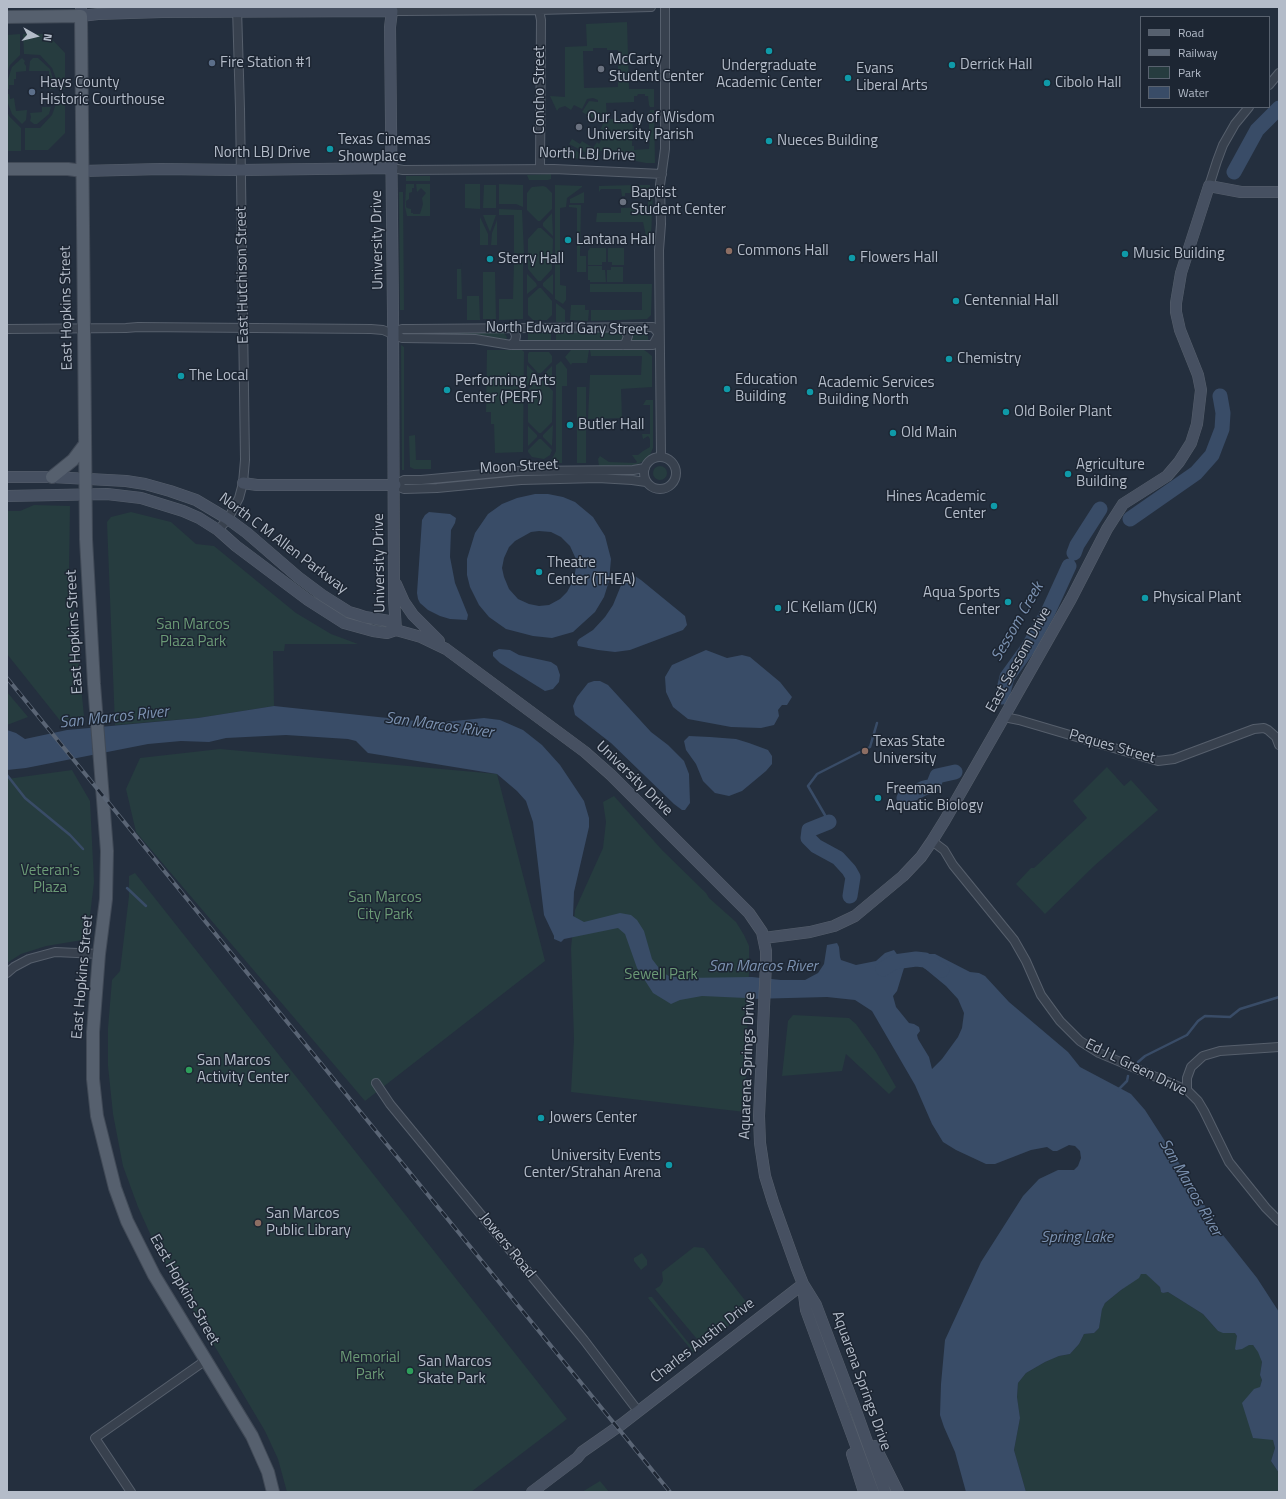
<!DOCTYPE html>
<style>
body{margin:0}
#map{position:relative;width:1286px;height:1499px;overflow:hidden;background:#242f3e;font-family:"Titillium Web",sans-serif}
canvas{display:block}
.frame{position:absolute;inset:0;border:8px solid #b4bcc9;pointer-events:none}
.legend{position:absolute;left:1140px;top:16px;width:130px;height:92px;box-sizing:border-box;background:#1d2633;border:1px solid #59626f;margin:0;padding:5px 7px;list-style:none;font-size:12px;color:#b4bcc9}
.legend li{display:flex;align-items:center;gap:8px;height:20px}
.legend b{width:20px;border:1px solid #59626f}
.north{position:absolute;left:16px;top:16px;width:40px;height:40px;-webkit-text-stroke:3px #1d2633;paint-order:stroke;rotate:98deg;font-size:11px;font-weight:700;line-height:16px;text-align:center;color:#b4bcc9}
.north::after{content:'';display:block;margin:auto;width:14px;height:18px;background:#b4bcc9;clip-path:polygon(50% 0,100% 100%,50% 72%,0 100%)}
</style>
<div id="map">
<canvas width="1286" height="1499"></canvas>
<div class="frame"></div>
<ul class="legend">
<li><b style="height:5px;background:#56606e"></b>Road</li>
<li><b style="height:5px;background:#5a6575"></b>Railway</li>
<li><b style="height:11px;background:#263c3f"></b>Park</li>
<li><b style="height:11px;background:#394c67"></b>Water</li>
</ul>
<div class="north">N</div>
</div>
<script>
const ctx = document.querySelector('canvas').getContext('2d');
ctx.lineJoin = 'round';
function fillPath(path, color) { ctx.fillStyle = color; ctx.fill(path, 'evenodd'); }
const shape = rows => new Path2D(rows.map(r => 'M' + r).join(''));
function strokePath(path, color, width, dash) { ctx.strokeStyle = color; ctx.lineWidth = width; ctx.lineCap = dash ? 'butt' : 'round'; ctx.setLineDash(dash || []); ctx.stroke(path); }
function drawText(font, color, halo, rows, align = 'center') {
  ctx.font = font + ' "Titillium Web",sans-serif'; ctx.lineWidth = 3; ctx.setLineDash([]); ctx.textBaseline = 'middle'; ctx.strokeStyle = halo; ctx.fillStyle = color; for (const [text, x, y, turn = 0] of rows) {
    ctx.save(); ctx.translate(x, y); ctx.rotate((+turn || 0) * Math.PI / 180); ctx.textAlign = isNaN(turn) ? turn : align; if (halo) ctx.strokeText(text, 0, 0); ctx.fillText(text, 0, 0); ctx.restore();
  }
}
fillPath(shape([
 [627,22,629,89,654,89,654,107,650,107,649,105,648,96,645,96,645,94,638,94,637,96,634,96,634,102,606,103,607,119,633,119,632,146,634,146,634,150,649,149,650,137,649,137,649,113,650,110,654,110,655,163,646,163,620,158,620,152,600,151,600,159,598,159,569,144,572,139,580,144,582,141,593,148,597,142,599,144,605,133,600,130,603,124,582,112,589,101,598,102,598,100,593,98,587,99,582,109,574,105,571,110,565,106,559,108,557,111,550,96,565,97,565,47,587,46,586,24],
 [593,48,607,48,607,50,618,50,618,87,584,88,583,51,593,51],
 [20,34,20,55,10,65,7,73,7,35],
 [23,34,47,34,65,53,65,89,60,89,52,68,40,55,24,54],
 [22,58,25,61,24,63,26,66,26,71,16,72,16,79,14,79,14,85,9,85,9,89,7,89,7,82,12,67],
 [33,58,38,58,50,69,56,89,49,89,49,71,29,71,30,61],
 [60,93,65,93,65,133,48,150,25,150,25,128,40,128,52,115],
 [7,94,9,94,10,99,14,98,16,111,27,110,26,120,22,124,12,114,7,101],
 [42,107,51,107,49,114,37,124,34,124,30,121,31,117,30,113,42,112],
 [7,111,9,116,21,128,21,151,7,151],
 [567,146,591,159,561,158],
 [551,174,551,179,548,180,529,180,527,175],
 [406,176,430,176,430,181,406,181],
 [406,184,414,184,414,188,412,188,412,192,409,193,409,199,406,201,406,207,407,208,411,209,411,213,413,213,413,214,420,214,423,204,422,198,426,193,421,188,417,192,416,184,430,184,430,216,407,216,405,207],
 [465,184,480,184,480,209,465,208],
 [499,184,523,185,523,207,516,204,499,204],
 [484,185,496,185,496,208,483,208],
 [555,185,582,186,582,187,567,198,566,207,560,208,560,285,566,286,566,300,563,304,555,299],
 [634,185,634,193,625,193,625,196,622,196,621,189,601,189,599,192,599,186],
 [639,185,650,185,650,194,653,194,651,236,646,236,643,222,596,222,597,213,621,213,621,208,648,207,648,195,639,195],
 [543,186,546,187,552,193,552,209,540,221,538,221,527,210,527,193,530,189,532,187],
 [399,192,403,192,404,310,400,310],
 [584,192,584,203,570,203,570,199],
 [569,205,581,205,580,256,586,256,586,272,577,272,577,208,569,207],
 [499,209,522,210,524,254,514,253,514,215,499,215],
 [552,213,553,236,543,226,543,223],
 [483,215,496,215,490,232],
 [480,217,488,234,488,245,480,245],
 [497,220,497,245,491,245,492,233],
 [538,228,541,228,553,239,552,269,541,281,538,281,528,269,528,239],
 [590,248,606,248,606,262,602,262,602,265,588,265,588,251],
 [608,248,624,248,624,265,612,265,612,262,608,262],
 [523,261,523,319,499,320,499,299,513,299,514,262],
 [461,263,462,299,457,299,457,269,461,269],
 [588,266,602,266,602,270,605,270,606,282,590,282,590,280,588,280],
 [611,267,623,267,623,282,607,282,607,270,611,270],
 [483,272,495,272,496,319,483,319],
 [527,274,536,283,537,286,527,294],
 [553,274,553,295,543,286,543,283],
 [590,284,652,284,651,315,647,319,591,321,591,310,642,310,642,292,590,292],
 [539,288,541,288,552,301,552,315,547,320,533,320,528,315,528,298],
 [467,296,479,296,480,320,467,320],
 [556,303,565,310,565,322,556,322],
 [571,305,585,305,585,310,589,310,588,321,570,320],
 [417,332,504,333,507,337,506,341,474,335,416,335],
 [551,332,551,342,528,342,528,333],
 [556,332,621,332,623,338,620,341,556,341],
 [631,332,648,332,648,341,631,341],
 [401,345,404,347,404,470,402,470],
 [487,350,522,350,524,352,523,452,495,453,494,424,491,424,491,412,486,412],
 [571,350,589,350,587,363,572,363,571,365,565,357],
 [590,350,644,350,647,352,652,356,652,387,621,389,622,418,588,419,590,375,641,375,642,356,591,356],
 [529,352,549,352,552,356,552,362,541,373,538,373,528,362,528,354],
 [561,361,567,369,567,386,562,386,562,463,550,463,556,451,556,365],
 [527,365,537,375,537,377,527,386],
 [552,366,552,386,543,378,543,375],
 [538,379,541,379,553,391,552,422,541,433,539,433,528,422,528,390],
 [577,387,586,387,586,463,577,463],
 [646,400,653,400,653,448,650,455,642,462,635,465,599,466,598,459,600,456,609,462,636,463,637,462,632,455,638,455,643,451,650,447,650,439,648,436,643,439,642,434,650,434,650,405,643,405],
 [553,425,552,446,543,437,543,435],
 [528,426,537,435,537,437,528,446],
 [415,435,416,460,431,460,431,469,414,469,410,467,409,436],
 [539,439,541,439,552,450,550,455,544,459,532,457,528,452,528,450],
 '653 473a7 7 0 1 1 14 0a7 7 0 1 1-14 0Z',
 [34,505,70,506,69,567,84,716,62,723,7,654,7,511,20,511],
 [131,512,171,522,196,544,214,546,296,613,331,634,358,644,285,644,284,651,273,651,274,706,198,718,115,725,107,522,111,517],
 [7,692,28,717,7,725],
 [220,749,497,774,545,961,365,1101,136,832,126,789,140,758],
 [1107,767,1124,786,1131,780,1158,810,1094,866,1045,914,1016,884,1031,868,1034,868,1087,818,1073,801],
 [72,770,90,801,94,882,88,932,82,940,46,946,21,954,7,963,7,779],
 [614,796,662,850,706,893,709,898,736,922,744,935,749,946,749,971,745,1112,571,1092,574,1039,571,948,575,910,603,848,606,822,603,802],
 [135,873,567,1419,471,1492,287,1492,278,1459,265,1431,157,1249,138,1207,123,1166,113,1114,108,1066,108,1028,112,980,120,971,129,896,129,876],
 [793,1015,849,1018,856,1024,876,1052,896,1087,889,1094,846,1054,842,1071,782,1076,788,1021],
 [694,1247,704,1248,751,1308,704,1345,702,1345,655,1289,660,1286,663,1281,662,1272],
 [642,1253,647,1260,647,1265,641,1270,634,1261,634,1258],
 [1146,1273,1160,1287,1160,1290,1163,1293,1168,1292,1203,1314,1218,1331,1235,1333,1237,1336,1249,1345,1253,1345,1259,1352,1262,1362,1260,1375,1262,1380,1260,1387,1275,1448,1271,1461,1279,1473,1279,1492,1026,1492,1014,1450,1020,1418,1017,1397,1018,1383,1026,1373,1045,1362,1059,1356,1070,1354,1079,1344,1084,1334,1094,1333,1099,1328,1102,1308,1105,1303,1141,1274],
 [649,1297,652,1297,695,1351,695,1352,694,1353,648,1298],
 [600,1481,609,1492,582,1492]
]), '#263c3f');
fillPath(shape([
 [535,494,548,494,563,497,575,502,593,517,605,536,611,559,609,581,604,597,595,612,573,632,552,638,533,636,506,629,489,617,479,605,470,587,467,575,467,559,475,533,488,514,502,504,517,498],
 [539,531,551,532,561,537,570,546,575,557,576,567,574,579,567,592,560,599,549,605,539,606,529,604,518,599,509,589,504,577,502,568,504,558,509,547,515,541,531,532],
 [429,512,450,514,456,518,455,523,451,530,450,557,455,583,468,615,467,620,450,619,440,616,428,610,420,603,418,599,417,593,422,520,425,515],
 [629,576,635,576,641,580,685,616,687,625,683,630,630,650,615,652,598,650,578,646,577,642,579,639,593,630,605,617,613,605,622,583,625,578],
 [499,649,510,650,519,655,551,662,557,666,560,675,559,682,553,689,545,691,500,663,493,656,493,652],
 [706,650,727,658,742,655,750,657,780,682,792,697,787,705,782,705,778,710,779,716,774,725,761,728,731,727,688,719,673,707,666,692,665,677,672,665],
 [594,681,600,681,608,685,651,732,668,745,684,761,689,774,690,803,685,810,682,810,674,804,611,743,575,715,573,706,577,697,588,683],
 [274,706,435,723,484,718,500,720,523,730,542,745,560,765,584,801,589,818,589,827,574,892,573,916,584,922,620,913,631,915,637,920,644,931,652,959,662,972,669,976,682,978,752,977,781,980,805,980,818,973,824,964,827,945,837,943,839,947,840,957,841,960,856,965,876,961,885,953,894,950,901,960,904,968,897,991,893,996,896,1007,909,1023,914,1024,919,1027,920,1031,917,1035,918,1039,929,1057,932,1069,942,1059,958,1037,962,1028,964,1013,958,999,946,986,923,967,927,954,935,954,970,972,979,973,985,976,1009,1002,1068,1052,1080,1067,1131,1094,1145,1110,1197,1191,1215,1225,1257,1278,1279,1312,1279,1473,1271,1461,1275,1448,1273,1440,1253,1438,1242,1403,1254,1389,1260,1387,1262,1380,1260,1375,1262,1362,1258,1352,1253,1345,1249,1345,1242,1349,1236,1350,1235,1349,1237,1336,1235,1333,1223,1333,1218,1331,1203,1314,1168,1292,1163,1293,1161,1292,1160,1287,1146,1274,1141,1274,1139,1278,1121,1290,1105,1303,1102,1309,1099,1328,1094,1333,1084,1334,1079,1344,1070,1354,1059,1356,1045,1362,1026,1373,1018,1383,1017,1397,1020,1418,1014,1450,1026,1492,966,1492,955,1452,944,1427,940,1415,941,1384,945,1340,981,1262,1023,1196,1039,1179,1058,1170,1074,1170,1078,1166,1081,1158,1080,1151,1075,1146,1069,1145,1057,1151,1053,1151,1047,1147,1031,1150,995,1164,986,1164,956,1150,943,1142,932,1124,915,1085,872,1011,855,1000,827,997,751,999,746,998,702,996,680,1000,671,1004,653,993,637,968,625,934,618,928,564,939,561,942,554,939,554,936,544,915,533,822,526,801,517,791,497,774,368,753,356,741,348,739,286,735,226,738,209,742,181,741,148,744,26,768,7,770,7,730,16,733,25,739,67,730,198,718],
 [689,736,710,737,736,739,749,743,768,750,772,756,772,764,766,771,742,791,729,796,715,793,703,781,696,764,686,750,684,741]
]), '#394c67');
strokePath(shape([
 [7,775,25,798,70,835,83,849],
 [829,822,808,786,817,774,870,747,877,723],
 [127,888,146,906],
 [1138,1062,1145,1056,1187,1035,1198,1021,1205,1016,1230,1017,1240,1009,1279,997],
 [1118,1090,1127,1081,1128,1076]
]), '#394c67', 2.5);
strokePath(shape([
 [1234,172,1257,130,1279,108],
 [1130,519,1196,473,1212,455,1222,429,1223,413,1220,396],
 [1074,553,1077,545,1100,509],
 [1002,697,1007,677,1028,648,1048,612,1069,566],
 [904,798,924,788,933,786,937,776,955,772],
 [829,822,809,830,808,838,816,846,838,858,849,870,853,877,850,896],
 [883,969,894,962,916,959,925,960,942,970]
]), '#394c67', 15);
const street = shape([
 [392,7,392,11,403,11,539,10,651,7],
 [539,10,541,20,540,169],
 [1269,85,1279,73],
 [392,168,403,170,554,169,662,174],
 [1209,186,1217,161,1223,145,1235,124,1249,107],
 [510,328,514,330,516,336,515,341,511,345],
 [622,328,626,332,628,336,626,342,623,345],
 [7,329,126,328,138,327,371,329,383,330,402,338,475,339,511,345,653,345,659,334],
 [393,333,402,329,411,329,651,327,653,327,659,334],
 '644 473a16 16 0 1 1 32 0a16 16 0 1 1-32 0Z',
 [661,457,659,250,661,224,660,185,665,149,665,7],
 [395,485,404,489,437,488,521,480,598,478,632,480,646,482],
 [395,485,404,480,421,480,517,471,633,470,645,468],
 [218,530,228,519,239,498,243,483,245,460,240,109,237,8],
 [1004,717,1019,720,1158,761,1174,759,1254,729,1264,728,1268,730,1276,737,1279,745],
 [932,841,944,850,953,865,1014,940,1026,961,1041,995,1060,1021,1080,1041,1099,1053,1187,1090,1198,1101,1204,1111,1229,1162,1266,1208,1279,1221],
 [7,973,14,967,29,959,55,952,99,954],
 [376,1083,390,1104,584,1340,638,1411],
 [1187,1090,1187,1078,1191,1067,1203,1056,1220,1051,1279,1047],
 [131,1492,95,1438,206,1360]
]);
const secondary = shape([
 [81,7,81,16,98,14,162,12,392,11,390,27,393,314,394,599,396,630],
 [82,171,161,169,241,170,392,168],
 [7,477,52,477,126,481,145,484,170,491,196,500,228,519,247,533,298,577,322,595,349,612,356,614,365,617,389,621,396,630],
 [243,483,257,485,395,485],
 [7,496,107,494,141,498,183,511,199,518,218,530,236,546,308,600,344,623,373,631,387,633,396,630],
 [396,584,404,602,413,615,439,641],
 [396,630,421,637,446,649,585,752,611,775,749,913,762,932,766,951,766,963,759,1116,760,1143,765,1176,773,1202,797,1269,803,1284,816,1305,855,1408,885,1492],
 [764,938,810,932,834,926,855,916,903,876,921,857,932,841,945,820,1004,717,1071,599,1107,529,1123,504,1167,476,1179,462,1191,443,1197,424,1201,390,1198,375,1180,330,1176,312,1176,303,1181,273,1209,186,1241,192,1279,192],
 [803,1287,806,1310,873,1492],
 [875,1446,898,1492],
 [852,1454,864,1492],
 [532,1492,577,1458,582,1452,622,1424,803,1284]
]);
const primary = shape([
 [7,17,81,16,86,539,94,684,107,851,106,899,99,954,93,1032,93,1079,97,1116,115,1188,127,1221,154,1275,252,1436,268,1472,273,1492],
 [7,169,68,169,82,171],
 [52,477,73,460,85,444]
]);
strokePath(street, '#565f6c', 10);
strokePath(secondary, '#565f6c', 12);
strokePath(primary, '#414a57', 14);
strokePath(street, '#38414e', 8);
strokePath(secondary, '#465061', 11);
strokePath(primary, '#56606e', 12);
const rail = shape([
 [7,678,670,1492]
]);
strokePath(rail, '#5a6575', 4);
strokePath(rail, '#1d2633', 2.5, [8]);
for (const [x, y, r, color] of [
 [769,51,4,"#0f9aa8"],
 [212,63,4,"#5c6f8a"],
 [952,65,4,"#0f9aa8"],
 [601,69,4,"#6b7280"],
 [848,78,4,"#0f9aa8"],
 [1047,83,4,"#0f9aa8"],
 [32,92,4,"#5c6f8a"],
 [579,127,4,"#6b7280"],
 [769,141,4,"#0f9aa8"],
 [330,149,4,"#0f9aa8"],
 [623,202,4,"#6b7280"],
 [568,240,4,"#0f9aa8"],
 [729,251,4,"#8d6e63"],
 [1125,254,4,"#0f9aa8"],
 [852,258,4,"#0f9aa8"],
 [490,259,4,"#0f9aa8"],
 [956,301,4,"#0f9aa8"],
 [949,359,4,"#0f9aa8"],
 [181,376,4,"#0f9aa8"],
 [727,389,4,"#0f9aa8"],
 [447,390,4,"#0f9aa8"],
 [810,392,4,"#0f9aa8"],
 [1006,412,4,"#0f9aa8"],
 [570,425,4,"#0f9aa8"],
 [893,433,4,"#0f9aa8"],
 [1068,474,4,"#0f9aa8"],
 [994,506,4,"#0f9aa8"],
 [539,572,4,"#0f9aa8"],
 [1145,598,4,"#0f9aa8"],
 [1008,602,4,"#0f9aa8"],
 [778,608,4,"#0f9aa8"],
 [865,751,4,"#8d6e63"],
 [878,798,4,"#0f9aa8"],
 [189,1070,4,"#2e9e5b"],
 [541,1118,4,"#0f9aa8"],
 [669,1165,4,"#0f9aa8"],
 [258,1223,4,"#8d6e63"],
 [410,1371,4,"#2e9e5b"]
]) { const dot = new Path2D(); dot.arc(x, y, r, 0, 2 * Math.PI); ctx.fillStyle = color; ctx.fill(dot); strokePath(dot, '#1d2633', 1.5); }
drawText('15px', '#b4bcc9', '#1d2633', [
 ["McCarty",609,60],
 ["Student Center",609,77],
 ["Fire Station #1",220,63],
 ["Derrick Hall",960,65],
 ["Undergraduate",769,66,"center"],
 ["Academic Center",769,83,"center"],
 ["Evans",856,69],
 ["Liberal Arts",856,86],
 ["Hays County",40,83],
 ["Historic Courthouse",40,100],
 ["Cibolo Hall",1055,83],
 ["Our Lady of Wisdom",587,118],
 ["University Parish",587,135],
 ["Texas Cinemas",338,140],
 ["Showplace",338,157],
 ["Nueces Building",777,141],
 ["Baptist",631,193],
 ["Student Center",631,210],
 ["Lantana Hall",576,240],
 ["Commons Hall",737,251],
 ["Music Building",1133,254],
 ["Flowers Hall",860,258],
 ["Sterry Hall",498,259],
 ["Centennial Hall",964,301],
 ["Chemistry",957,359],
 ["The Local",189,376],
 ["Education",735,380],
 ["Building",735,397],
 ["Performing Arts",455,381],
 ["Center (PERF)",455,398],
 ["Academic Services",818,383],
 ["Building North",818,400],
 ["Old Boiler Plant",1014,412],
 ["Butler Hall",578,425],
 ["Old Main",901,433],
 ["Agriculture",1076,465],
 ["Building",1076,482],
 ["Hines Academic",986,497,"right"],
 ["Center",986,514,"right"],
 ["Theatre",547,563],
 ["Center (THEA)",547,580],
 ["Aqua Sports",1000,593,"right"],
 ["Center",1000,610,"right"],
 ["Physical Plant",1153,598],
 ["JC Kellam (JCK)",786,608],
 ["Texas State",873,742],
 ["University",873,759],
 ["Freeman",886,789],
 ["Aquatic Biology",886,806],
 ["San Marcos",197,1061],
 ["Activity Center",197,1078],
 ["Jowers Center",549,1118],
 ["University Events",661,1156,"right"],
 ["Center/Strahan Arena",661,1173,"right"],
 ["San Marcos",266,1214],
 ["Public Library",266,1231],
 ["San Marcos",418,1362],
 ["Skate Park",418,1379]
], 'left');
drawText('15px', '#b4bcc9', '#1d2633', [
 ["Concho Street",540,90,-90],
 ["North LBJ Drive",262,153],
 ["North LBJ Drive",587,155,2],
 ["University Drive",378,240,-91],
 ["East Hutchison Street",243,275,-91],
 ["East Hopkins Street",67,308,-91],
 ["North Edward Gary Street",567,329,1],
 ["Moon Street",519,467,-3],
 ["North C M Allen Parkway",283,544,37],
 ["University Drive",380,563,-91],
 ["East Hopkins Street",75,632,-93],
 ["East Sessom Drive",1019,660,-61],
 ["Peques Street",1112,747,16],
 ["University Drive",634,779,44],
 ["East Hopkins Street",83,977,-85],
 ["Aquarena Springs Drive",748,1066,-88],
 ["Ed J L Green Drive",1136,1068,26],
 ["Jowers Road",507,1246,51],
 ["East Hopkins Street",184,1290,60],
 ["Charles Austin Drive",703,1341,-38],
 ["Aquarena Springs Drive",861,1381,70]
]);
drawText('15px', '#6b9a76', '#1d2633', [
 ["San Marcos",193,625],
 ["Plaza Park",193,642],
 ["Veteran's",50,871],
 ["Plaza",50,888],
 ["San Marcos",385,898],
 ["City Park",385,915],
 ["Sewell Park",661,975],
 ["Memorial",370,1358],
 ["Park",370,1375]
]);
drawText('italic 16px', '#7c92b1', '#1d2633', [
 ["Sessom Creek",1018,622,-60],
 ["San Marcos River",114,718,-6],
 ["San Marcos River",439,726,8],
 ["San Marcos River",763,967],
 ["San Marcos River",1190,1188,60],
 ["Spring Lake",1077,1238]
]);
</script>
